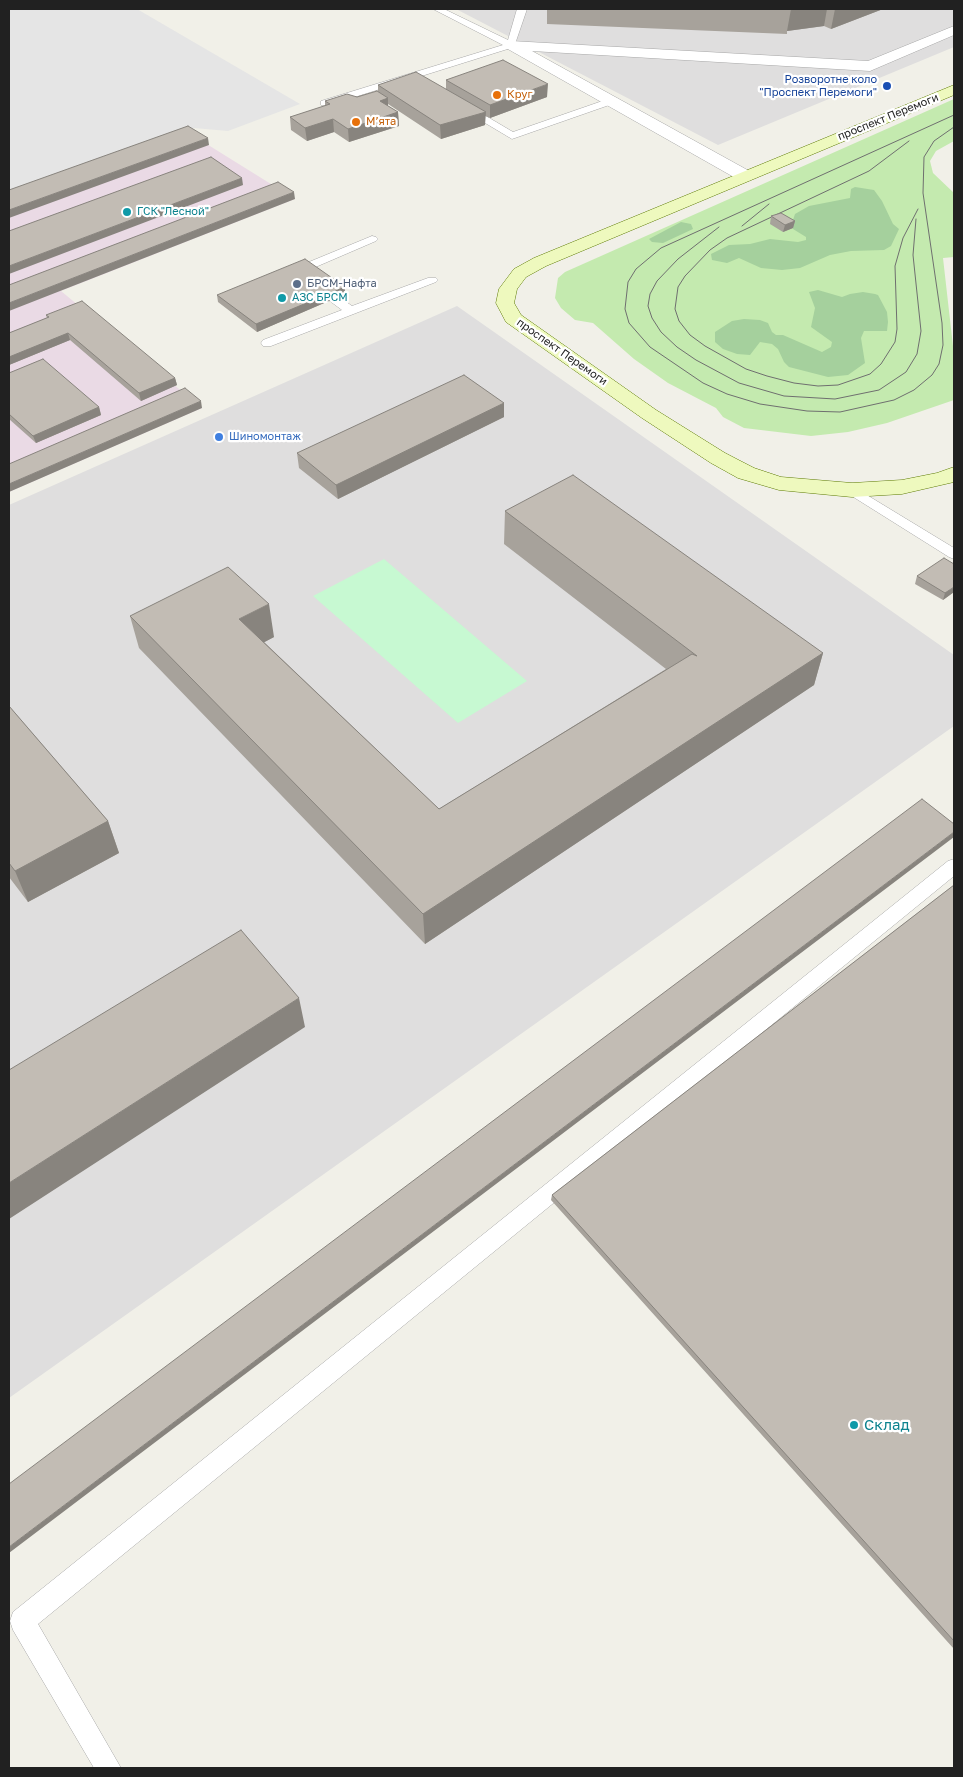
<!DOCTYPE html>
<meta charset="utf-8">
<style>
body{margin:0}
#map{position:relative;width:963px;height:1777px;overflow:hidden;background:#f1f0e8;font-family:"Golos Text",sans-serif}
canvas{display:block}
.frame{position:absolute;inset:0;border:10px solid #212121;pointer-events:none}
</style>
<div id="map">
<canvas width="963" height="1777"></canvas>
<div class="frame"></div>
</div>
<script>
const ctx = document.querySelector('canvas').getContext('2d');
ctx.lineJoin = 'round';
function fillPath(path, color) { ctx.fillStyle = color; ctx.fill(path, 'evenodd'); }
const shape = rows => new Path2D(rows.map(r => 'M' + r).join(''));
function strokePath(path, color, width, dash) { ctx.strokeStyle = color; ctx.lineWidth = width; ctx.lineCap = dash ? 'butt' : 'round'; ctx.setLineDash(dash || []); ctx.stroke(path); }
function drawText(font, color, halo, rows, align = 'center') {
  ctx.font = font + ' "Golos Text",sans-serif'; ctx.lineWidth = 4.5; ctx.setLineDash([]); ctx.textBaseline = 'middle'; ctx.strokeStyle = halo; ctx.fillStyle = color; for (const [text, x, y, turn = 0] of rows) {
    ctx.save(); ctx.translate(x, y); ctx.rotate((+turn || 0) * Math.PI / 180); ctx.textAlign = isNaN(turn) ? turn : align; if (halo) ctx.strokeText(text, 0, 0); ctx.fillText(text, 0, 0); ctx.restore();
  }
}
fillPath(shape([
 [456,9,954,9,954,47,718,145],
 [457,306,954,655,954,726,9,1398,9,505]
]), '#dfdede');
fillPath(shape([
 [189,133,295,199,61,291,202,408,9,492,9,198]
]), '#eadae5');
fillPath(shape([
 [954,99,954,141,936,151,930,161,933,173,954,193,954,257,943,258,954,355,954,400,887,423,848,432,811,436,744,428,723,417,716,408,668,383,634,359,593,323,575,320,561,308,555,298,558,278,565,272]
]), '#c4eaaf');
fillPath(shape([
 [855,187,874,190,882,201,893,224,899,229,891,246,884,250,851,251,830,255,800,268,782,270,761,268,739,258,727,263,712,260,711,254,729,245,750,244,770,239,798,242,806,240,806,237,793,229,792,223,795,214,809,206,850,198,851,189],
 [681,222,691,224,693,229,663,243,652,242,649,239],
 [818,290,842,297,850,294,863,292,875,294,878,295,887,312,888,322,887,331,864,331,861,338,865,363,848,375,828,377,789,367,784,362,778,349,772,344,760,342,750,355,737,354,723,349,715,342,715,332,732,321,744,319,760,320,768,323,772,332,776,335,783,335,822,352,831,347,832,342,811,327,815,308,809,292]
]), '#a5d09d');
fillPath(shape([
 [384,559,527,681,458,723,313,596]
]), '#c7f9d2');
fillPath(shape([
 [9,9,137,9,300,104,228,131,194,128,9,194]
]), '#e5e5e5');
const lane = shape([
 [433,9,444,9,508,40,517,9,527,9,514,47,329,105,321,105,321,101,503,45,433,9],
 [611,98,615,99,615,103,512,139,460,108,465,105,469,106,513,132,611,98],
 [372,236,376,237,378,239,376,241,304,272,352,306,428,278,436,278,438,280,436,282,271,346,263,346,261,343,263,340,342,310,292,273,290,271,292,269,372,236],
 [852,486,954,548,954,559,949,557,847,493,845,490,847,487,852,486],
 [954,859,954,876,38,1624,121,1768,94,1768,13,1630,10,1621,13,1612,948,861,954,859]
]);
const street = shape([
 [954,26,954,35,870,71,532,51,751,172,753,176,751,180,745,181,739,180,506,48,504,45,506,42,511,41,868,61,954,26]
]);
const secondary = shape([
 [954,85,954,95,546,266,526,277,517,289,514,303,521,315,656,410,725,453,754,468,781,477,852,483,902,480,937,473,954,467,954,482,902,494,852,497,779,490,738,478,711,463,642,418,506,322,496,303,499,289,514,269,534,258,954,85]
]);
strokePath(lane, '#a8a8a8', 1);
strokePath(street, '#a8a8a8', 1);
strokePath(secondary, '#5e7b06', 1);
fillPath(lane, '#fff');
fillPath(street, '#fff');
fillPath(secondary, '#eef9be');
strokePath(shape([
 [954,115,661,248,636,269,628,282,625,309,629,323,650,347,703,383,727,394,760,404,807,411,840,412,894,400,914,390,932,375,939,364,943,345,942,323,923,193,924,157,934,141,954,127],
 [909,141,869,171,727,238,710,250,685,276,678,287,675,309,679,321,690,335,705,346,746,369,767,376,794,383,818,386,838,385,870,374,881,364,895,342,897,329,895,266,903,238,918,209],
 [742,226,769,204],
 [719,227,678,259,657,281,650,294,648,306,652,318,661,332,677,347,696,360,739,383,784,396,835,399,879,390,906,372,917,354,921,331,913,255,916,219]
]), '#6f6f6f', 1);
fillPath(shape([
 [547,9,883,9,831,29,824,26,787,31,787,34,547,24],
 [446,80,547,97,490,118,485,116,485,125,441,139,388,104,388,106,398,112,399,126,349,142,334,132,307,141,291,130,290,117,325,106,325,101,357,97,378,92,378,85,446,89],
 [771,216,795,221,793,228,783,232,770,224],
 [345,287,345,294,257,332,218,302,217,295],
 [46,315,175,378,177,385,141,401,70,340,9,365,9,333,47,318],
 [9,373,99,407,101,415,36,443,9,419],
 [504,403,504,417,338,499,299,468,297,453],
 [505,511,823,653,814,685,425,944,139,648,130,616,274,637,264,642,439,809,666,669,504,544],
 [917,576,954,592,943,600,915,584],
 [9,706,108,821,119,853,28,902,9,877],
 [954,885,954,1649,551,1200,552,1195]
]), '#a7a29b');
fillPath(shape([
 [791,9,827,9,824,26,787,31],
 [835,9,883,9,831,29],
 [548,84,547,97,490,118,490,105],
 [388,98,388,111,380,101],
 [398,112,399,126,349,142,348,129],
 [486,112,485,125,441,139,440,125],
 [333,119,334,132,307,141,305,128],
 [208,138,209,145,9,218,9,210],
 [242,178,243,185,9,274,9,266],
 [294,192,295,199,9,311,9,303],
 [795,221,793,228,783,232,785,225],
 [345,287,345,294,257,332,256,324],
 [68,333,70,340,9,365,9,357],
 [175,378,177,385,141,401,139,393],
 [201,401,202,408,9,492,9,484],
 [504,403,504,417,338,499,336,485],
 [99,407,101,415,36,443,33,436],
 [954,587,954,592,943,600,945,593],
 [269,604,274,637,246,652,239,619],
 [823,653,814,685,425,944,423,914],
 [108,821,119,853,28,902,15,871],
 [954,832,954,837,9,1553,9,1547],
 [299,998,305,1027,9,1219,9,1183]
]), '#88847e');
const building = shape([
 [503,60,548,84,490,105,446,80,503,60],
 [416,72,486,112,440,125,378,85,416,72],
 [377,91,388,98,380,101,398,112,348,129,333,119,305,128,290,117,330,104,325,101,347,94,357,97,377,91],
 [188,126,208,138,9,210,9,190,188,126],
 [211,157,242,178,9,266,9,231,211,157],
 [278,182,294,192,9,303,9,285,278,182],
 [781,213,795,221,785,225,771,216,781,213],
 [305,259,345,287,256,324,217,295,305,259],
 [82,301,175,378,139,393,68,333,9,357,9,333,49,317,46,315,82,301],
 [43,359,99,407,33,436,9,414,9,373,43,359],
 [464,375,504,403,336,485,297,453,464,375],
 [185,388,201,401,9,484,9,464,185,388],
 [573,475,823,653,423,914,130,616,228,567,269,604,239,619,439,809,692,654,697,656,505,511,573,475],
 [944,558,954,564,954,587,945,593,917,576,944,558],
 [9,706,108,821,15,871,9,863,9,706],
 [922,799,954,824,954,832,9,1547,9,1484,922,799],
 [954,885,954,1641,552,1195,954,885],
 [241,930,299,998,9,1183,9,1070,241,930]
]);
fillPath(building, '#c2bcb4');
strokePath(building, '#88847e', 1);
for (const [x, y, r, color] of [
 [887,86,5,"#1a4fb4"],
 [497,95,5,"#e8710a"],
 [356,122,5,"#e8710a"],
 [127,212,5,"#0f9aa8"],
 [297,284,5,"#5c6f8a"],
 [282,298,5,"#0f9aa8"],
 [219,437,5,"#3f7fe0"],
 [854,1425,5,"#0f9aa8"]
]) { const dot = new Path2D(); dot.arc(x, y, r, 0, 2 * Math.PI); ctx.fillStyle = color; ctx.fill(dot); strokePath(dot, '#fff', 2); }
drawText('11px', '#164399', '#fff', [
 ["Розворотне коло",877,80],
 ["\"Проспект Перемоги\"",877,93]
], 'right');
drawText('11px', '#c56008', '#fff', [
 ["Круг",507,95],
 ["Мʼята",366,122]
], 'left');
drawText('11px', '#212121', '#fff', [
 ["проспект Перемоги",888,117,-22],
 ["проспект Перемоги",562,352,35]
]);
drawText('11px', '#0d838f', '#fff', [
 ["ГСК \"Лесной\"",137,212],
 ["АЗС БРСМ",292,298]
], 'left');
drawText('11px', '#4e5e75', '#fff', [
 ["БРСМ-Hафта",307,284]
], 'left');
drawText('11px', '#366cbe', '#fff', [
 ["Шиномонтаж",229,437]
], 'left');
drawText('15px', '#0d838f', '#fff', [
 ["Склад",864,1425]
], 'left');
</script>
